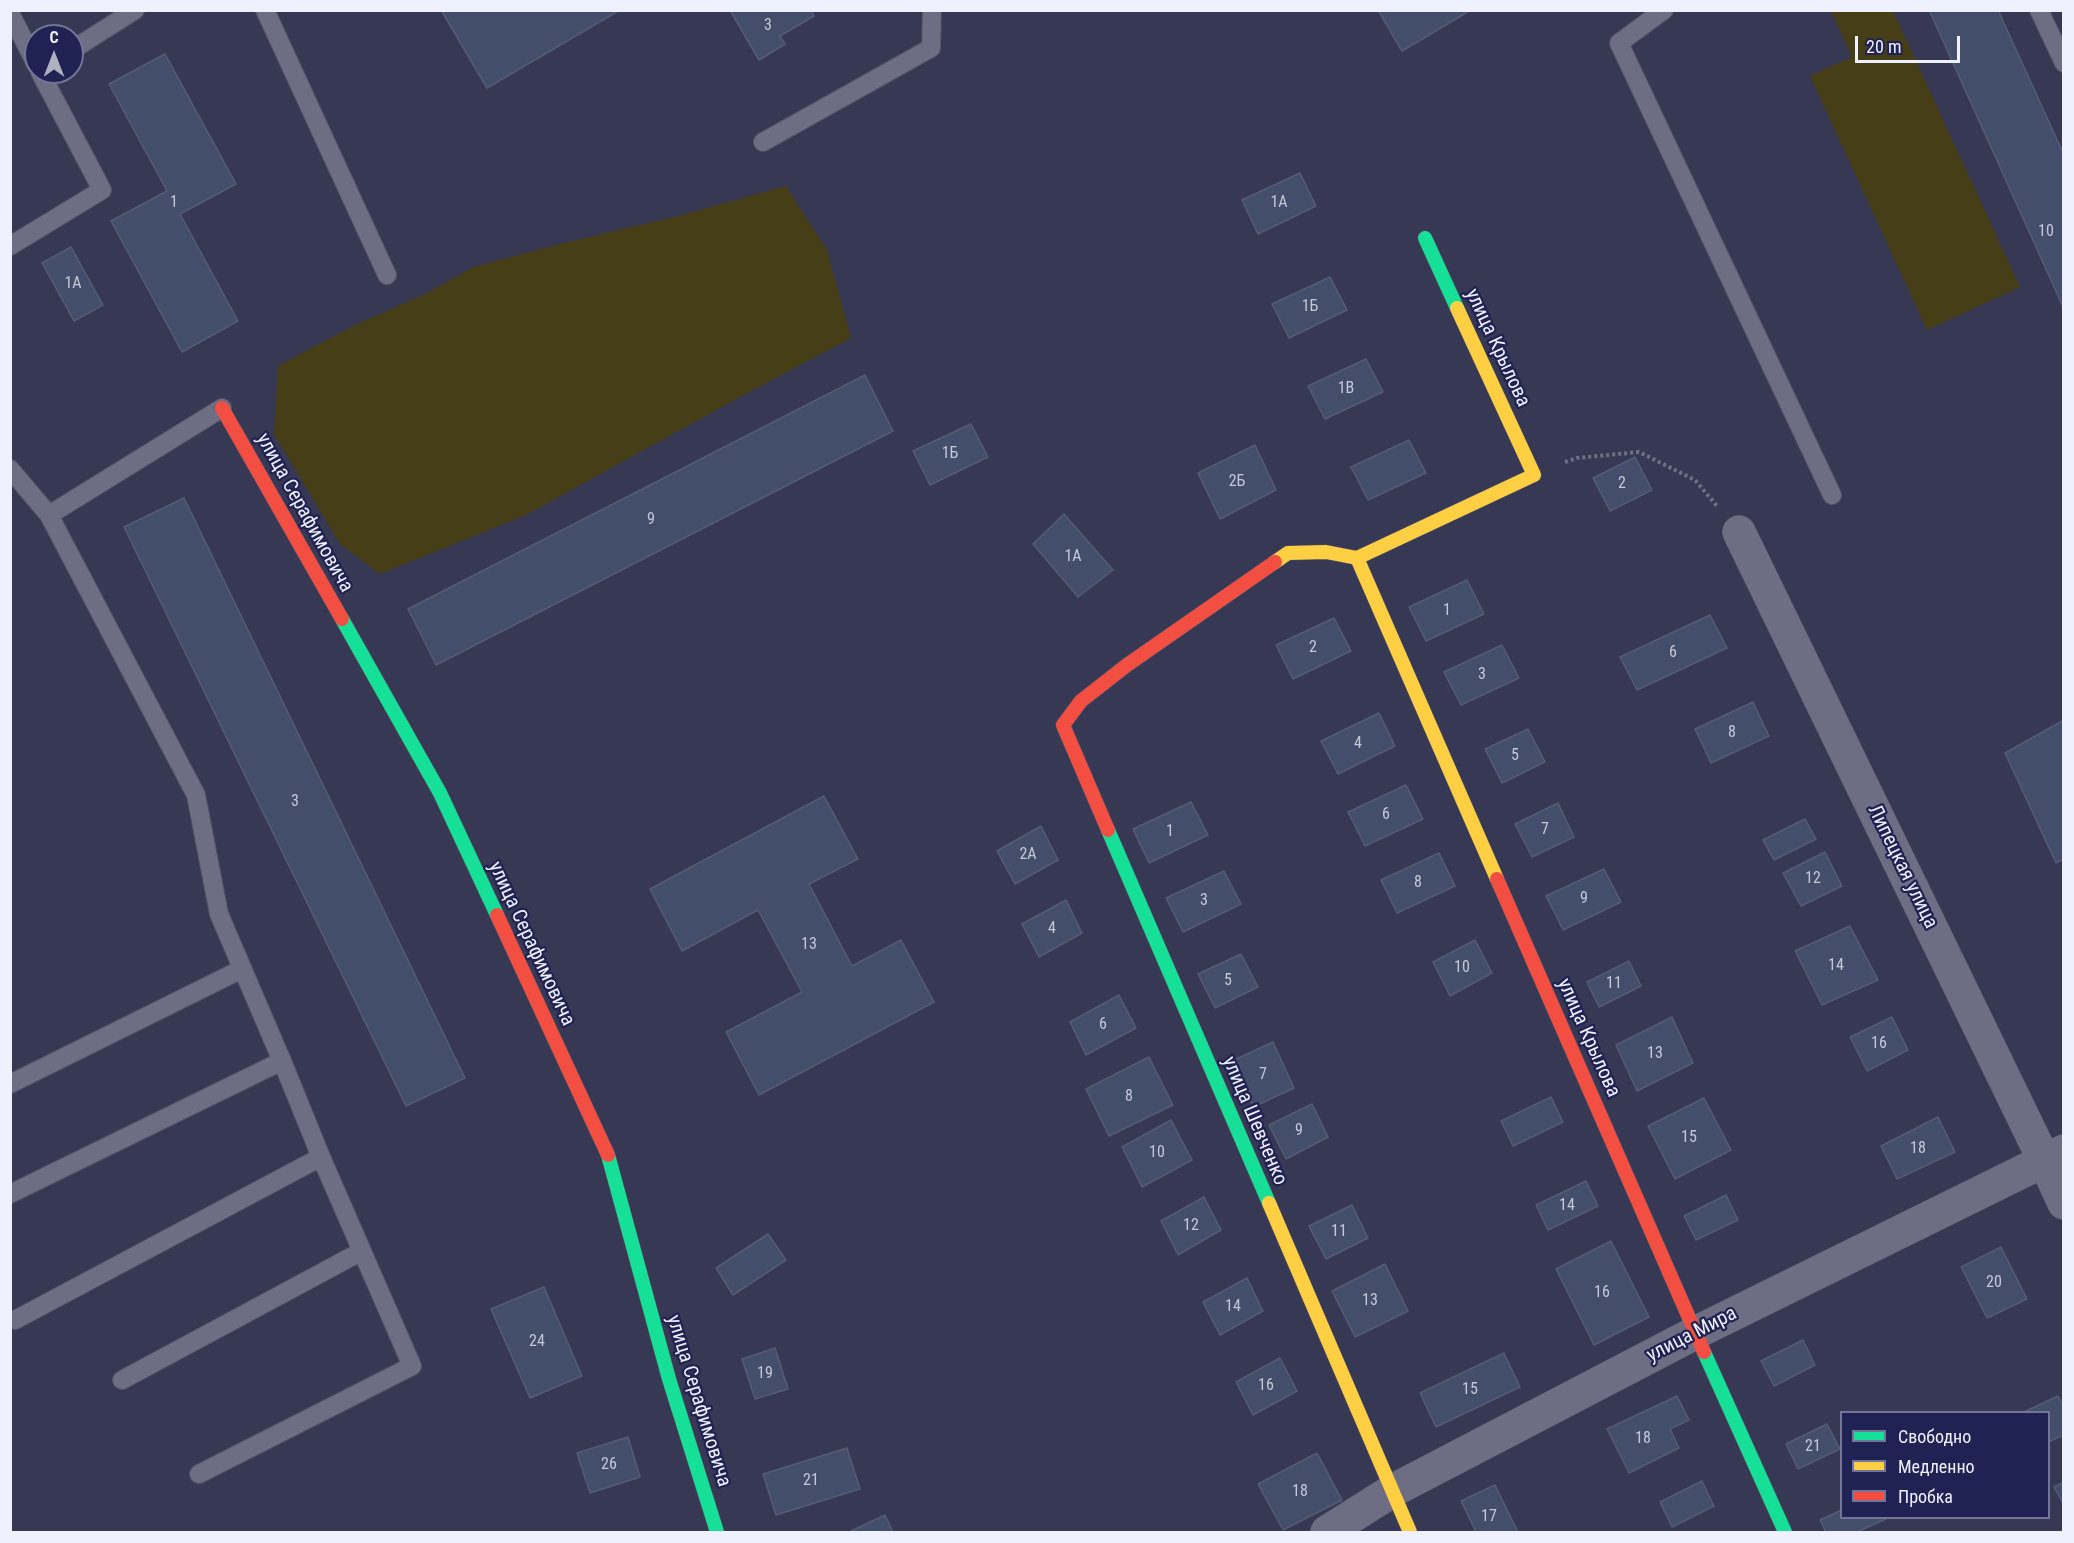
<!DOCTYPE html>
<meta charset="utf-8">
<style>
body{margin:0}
#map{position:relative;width:2074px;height:1543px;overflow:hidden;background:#373853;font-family:"Roboto Condensed",sans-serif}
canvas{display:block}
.frame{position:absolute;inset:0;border:12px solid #eff1fe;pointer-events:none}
.legend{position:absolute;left:1840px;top:1411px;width:210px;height:108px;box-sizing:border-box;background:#212254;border:2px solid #737598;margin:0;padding:8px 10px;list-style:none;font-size:18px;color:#eff1fe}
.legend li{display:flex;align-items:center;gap:12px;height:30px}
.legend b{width:30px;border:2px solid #737598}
.north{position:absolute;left:24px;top:24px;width:60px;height:60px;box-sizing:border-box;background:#212254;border:2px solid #737598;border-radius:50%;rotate:0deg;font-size:16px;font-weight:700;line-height:24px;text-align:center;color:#eff1fe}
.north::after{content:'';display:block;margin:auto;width:21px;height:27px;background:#afb0c2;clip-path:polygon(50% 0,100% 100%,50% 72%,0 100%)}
.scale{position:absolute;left:1855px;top:36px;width:105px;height:27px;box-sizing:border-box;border:3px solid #eff1fe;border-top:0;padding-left:8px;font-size:18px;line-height:21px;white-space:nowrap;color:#eff1fe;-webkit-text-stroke:4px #212254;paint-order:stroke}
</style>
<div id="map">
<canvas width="2074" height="1543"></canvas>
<div class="frame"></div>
<ul class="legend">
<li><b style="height:8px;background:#16e098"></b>Свободно</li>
<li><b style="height:8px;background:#ffcf43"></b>Медленно</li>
<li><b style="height:8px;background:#f24e42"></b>Пробка</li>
</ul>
<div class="north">С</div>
<div class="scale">20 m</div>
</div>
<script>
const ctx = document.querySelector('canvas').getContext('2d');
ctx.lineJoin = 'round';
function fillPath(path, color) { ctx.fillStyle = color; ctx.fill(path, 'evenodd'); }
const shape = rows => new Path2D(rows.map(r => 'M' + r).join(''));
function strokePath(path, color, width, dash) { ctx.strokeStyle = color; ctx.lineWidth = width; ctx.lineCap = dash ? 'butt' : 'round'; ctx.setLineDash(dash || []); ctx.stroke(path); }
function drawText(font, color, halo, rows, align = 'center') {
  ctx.font = font + ' "Roboto Condensed",sans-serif'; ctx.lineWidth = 4.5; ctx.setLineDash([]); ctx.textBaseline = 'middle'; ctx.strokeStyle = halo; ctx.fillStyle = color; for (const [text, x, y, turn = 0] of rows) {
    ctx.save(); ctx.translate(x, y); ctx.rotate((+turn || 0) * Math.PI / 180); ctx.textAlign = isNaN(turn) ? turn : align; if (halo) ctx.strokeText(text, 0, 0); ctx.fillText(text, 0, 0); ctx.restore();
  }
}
fillPath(shape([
 [1831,11,1893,11,2020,287,1927,330,1810,76,1852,57],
 [786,186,827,250,851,338,740,397,526,515,380,574,340,544,274,434,278,366,353,326,423,295,474,267,552,246,682,215]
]), '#463e16');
const building = shape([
 [441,10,620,10,487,88,441,10],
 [730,10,811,10,814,16,780,36,785,44,759,60,730,10],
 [1378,10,1471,10,1402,51,1378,10],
 [1929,10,1998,10,2064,155,2064,309,1929,10],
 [165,54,236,184,180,214,238,321,182,352,111,221,167,191,109,84,165,54],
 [1300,173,1316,206,1258,234,1242,200,1300,173],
 [71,247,103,305,74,321,42,263,71,247],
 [1330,277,1347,310,1289,338,1272,304,1330,277],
 [1366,359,1383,392,1325,419,1308,386,1366,359],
 [865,375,893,431,436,665,408,609,865,375],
 [971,424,988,457,930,485,913,451,971,424],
 [1409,440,1426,473,1368,500,1351,467,1409,440],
 [1255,445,1276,490,1220,519,1198,473,1255,445],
 [1635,457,1652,490,1610,511,1593,478,1635,457],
 [184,498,465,1078,406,1106,124,527,184,498],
 [1064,514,1113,570,1078,597,1033,544,1064,514],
 [1467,580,1484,614,1426,641,1409,607,1467,580],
 [1710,615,1727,648,1637,690,1620,657,1710,615],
 [1334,618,1351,651,1293,679,1276,645,1334,618],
 [1502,645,1519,678,1461,705,1444,672,1502,645],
 [1753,702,1769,736,1711,763,1695,729,1753,702],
 [1379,713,1395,746,1338,774,1321,741,1379,713],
 [2064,720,2064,859,2056,863,2005,753,2064,720],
 [1528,729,1545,762,1502,783,1485,749,1528,729],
 [1406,785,1423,819,1365,846,1348,812,1406,785],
 [824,796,858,859,809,884,852,966,901,940,934,1002,759,1095,726,1032,802,992,758,910,682,951,650,889,824,796],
 [1191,802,1208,835,1149,863,1133,829,1191,802],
 [1558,803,1574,837,1532,857,1515,824,1558,803],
 [1805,819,1816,839,1774,860,1763,840,1805,819],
 [1041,826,1058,860,1015,884,997,851,1041,826],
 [1825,852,1842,886,1801,906,1783,873,1825,852],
 [1439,853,1455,886,1397,913,1381,880,1439,853],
 [1604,869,1621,902,1563,930,1546,896,1604,869],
 [1224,871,1241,904,1183,932,1166,898,1224,871],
 [1066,900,1082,933,1039,957,1022,924,1066,900],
 [1850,926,1878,980,1822,1005,1795,951,1850,926],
 [1475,940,1492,973,1450,996,1433,962,1475,940],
 [1241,954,1258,987,1215,1008,1198,974,1241,954],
 [1629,961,1641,986,1599,1007,1587,982,1629,961],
 [1119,995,1136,1028,1086,1055,1070,1022,1119,995],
 [1672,1017,1693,1063,1637,1091,1616,1045,1672,1017],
 [1892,1017,1908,1050,1867,1071,1850,1037,1892,1017],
 [1273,1042,1294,1088,1253,1107,1232,1061,1273,1042],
 [1149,1057,1173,1105,1109,1136,1086,1089,1149,1057],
 [1551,1097,1563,1122,1513,1146,1501,1121,1551,1097],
 [1704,1098,1731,1150,1675,1179,1648,1126,1704,1098],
 [1312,1104,1328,1137,1286,1159,1269,1125,1312,1104],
 [1938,1117,1955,1152,1897,1179,1881,1146,1938,1117],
 [1171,1120,1192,1160,1142,1187,1122,1147,1171,1120],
 [1586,1181,1598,1206,1548,1230,1536,1205,1586,1181],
 [1726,1195,1738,1220,1696,1240,1684,1216,1726,1195],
 [1204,1197,1221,1230,1178,1255,1161,1221,1204,1197],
 [1352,1205,1368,1238,1326,1259,1309,1226,1352,1205],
 [768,1234,786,1260,733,1295,716,1268,768,1234],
 [1611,1241,1649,1317,1594,1345,1556,1269,1611,1241],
 [2001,1247,2027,1299,1987,1318,1961,1267,2001,1247],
 [1385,1264,1408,1311,1355,1337,1332,1291,1385,1264],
 [1247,1278,1263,1311,1220,1335,1203,1302,1247,1278],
 [544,1287,582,1376,530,1398,491,1309,544,1287],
 [1803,1340,1815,1365,1774,1386,1761,1361,1803,1340],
 [775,1348,788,1389,755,1399,742,1359,775,1348],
 [1504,1353,1520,1387,1436,1427,1420,1393,1504,1353],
 [1280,1358,1297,1391,1253,1415,1236,1382,1280,1358],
 [1677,1396,1689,1420,1670,1429,1679,1448,1629,1473,1607,1429,1677,1396],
 [2058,1396,2064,1407,2064,1435,2048,1442,2048,1412,2024,1412,2058,1396],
 [1827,1424,1840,1449,1798,1469,1786,1444,1827,1424],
 [628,1437,640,1477,590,1493,577,1453,628,1437],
 [847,1448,860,1489,776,1515,763,1474,847,1448],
 [1317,1453,1342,1500,1283,1530,1258,1484,1317,1453],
 [1702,1481,1714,1506,1672,1527,1660,1502,1702,1481],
 [2064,1482,2064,1505,2054,1487,2064,1482],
 [1495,1485,1518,1532,1476,1532,1461,1501,1495,1485],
 [1842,1510,1842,1518,1888,1518,1857,1532,1826,1532,1820,1520,1842,1510],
 [885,1515,893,1532,852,1532,851,1531,885,1515]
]);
fillPath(building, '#434f6a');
strokePath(building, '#555c72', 1.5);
const lane = shape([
 [265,10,387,275],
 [1664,10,1619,43,1832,495],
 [2039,10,2064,63],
 [10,13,36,64],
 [72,50,135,10],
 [763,142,931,48,932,10],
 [10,246,102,190,40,72],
 [10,469,49,515,196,795,219,914,282,1061,321,1157,412,1366,199,1474],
 [49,515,222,408],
 [10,1084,242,969],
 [10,1194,282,1061],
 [15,1320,321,1157],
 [122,1380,362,1251]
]);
const street = shape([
 [1739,532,2044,1160,2064,1203],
 [1327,1532,1392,1491,1695,1333,2064,1151]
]);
const fast = shape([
 [1425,238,1457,308],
 [342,619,440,793,497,915],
 [1108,830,1269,1203],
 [608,1155,669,1379,717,1532],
 [1704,1352,1785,1532]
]);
const slow = shape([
 [1357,558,1497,879],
 [1275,562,1288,553,1326,552,1357,558,1534,475,1457,308],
 [1269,1203,1410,1532]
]);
const jam = shape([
 [222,408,342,619],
 [1108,830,1063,725,1081,701,1127,665,1275,562],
 [1497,879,1704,1352],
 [497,915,608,1155]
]);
strokePath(lane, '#535367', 20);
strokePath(street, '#535367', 34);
strokePath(fast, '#535367', 15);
strokePath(slow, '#535367', 15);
strokePath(jam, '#535367', 15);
strokePath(shape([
 [1565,462,1577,458,1639,452,1695,480,1718,507]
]), '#6e7083', 4, [3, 3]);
strokePath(lane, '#6d6e83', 18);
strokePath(street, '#6d6e83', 33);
strokePath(fast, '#16e098', 14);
strokePath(slow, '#ffcf43', 14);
strokePath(jam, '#f24e42', 14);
drawText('16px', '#c4c8d9', null, [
 ["3",768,26],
 ["1",174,203],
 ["1А",1279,203],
 ["10",2046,232],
 ["1А",73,284],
 ["1Б",1310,307],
 ["1В",1346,389],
 ["1Б",950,454],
 ["2Б",1237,482],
 ["2",1622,484],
 ["9",651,520],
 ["1А",1073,557],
 ["1",1447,611],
 ["2",1313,648],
 ["6",1673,653],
 ["3",1482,675],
 ["8",1732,733],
 ["4",1358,744],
 ["5",1515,756],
 ["3",295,802],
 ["6",1386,815],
 ["7",1545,830],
 ["1",1170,832],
 ["2А",1028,855],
 ["12",1813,879],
 ["8",1418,883],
 ["9",1584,899],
 ["3",1204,901],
 ["4",1052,929],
 ["13",809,945],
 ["14",1836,966],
 ["10",1462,968],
 ["5",1228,981],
 ["11",1614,984],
 ["6",1103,1025],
 ["16",1879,1044],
 ["13",1655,1054],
 ["7",1263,1075],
 ["8",1129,1097],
 ["9",1299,1131],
 ["15",1689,1138],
 ["18",1918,1149],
 ["10",1157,1153],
 ["14",1567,1206],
 ["12",1191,1226],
 ["11",1339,1232],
 ["20",1994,1283],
 ["16",1602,1293],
 ["13",1370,1301],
 ["14",1233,1307],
 ["24",537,1342],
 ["19",765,1374],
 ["16",1266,1386],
 ["15",1470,1390],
 ["18",1643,1439],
 ["21",1813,1447],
 ["26",609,1465],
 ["21",811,1481],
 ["18",1300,1492],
 ["17",1489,1517]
]);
drawText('20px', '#eff1fe', '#212254', [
 ["улица Крылова",1497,348,65],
 ["улица Серафимовича",304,513,61],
 ["Липецкая улица",1902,867,64],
 ["улица Серафимовича",531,944,65],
 ["улица Крылова",1588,1038,66],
 ["улица Шевченко",1254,1121,67],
 ["улица Мира",1692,1335,-27],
 ["улица Серафимовича",698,1401,73]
]);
</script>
